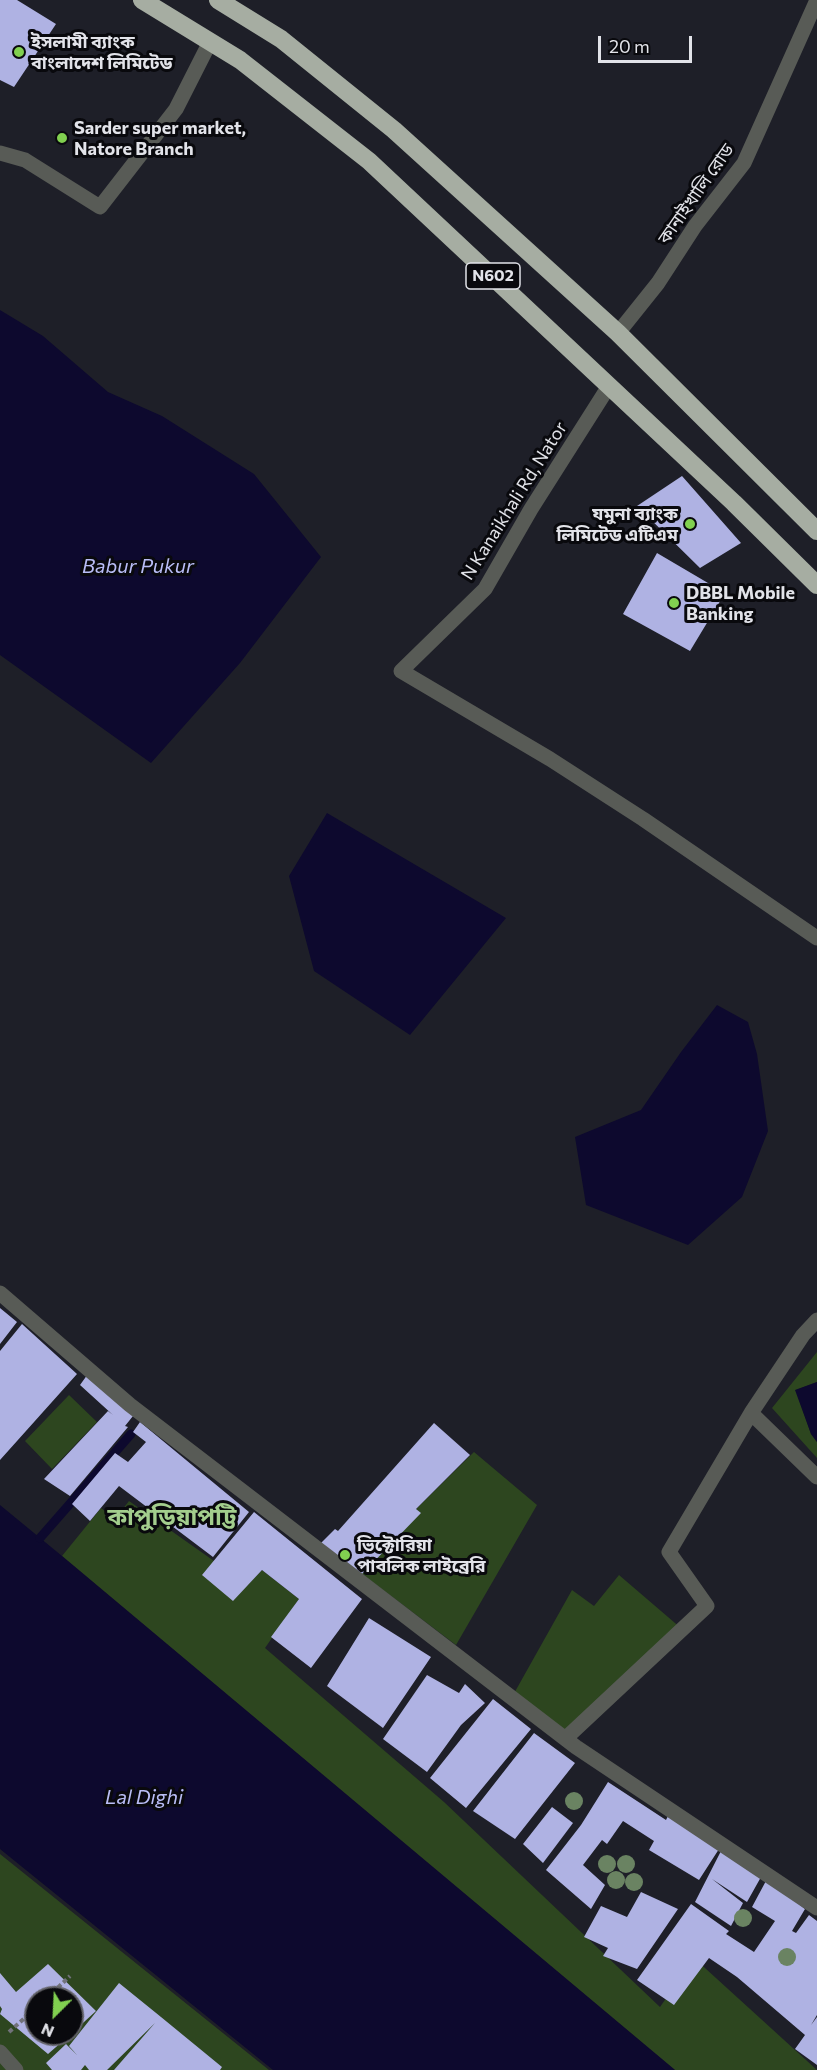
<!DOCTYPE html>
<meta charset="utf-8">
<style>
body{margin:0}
#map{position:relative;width:817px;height:2070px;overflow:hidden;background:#1e1f28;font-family:Commissioner,sans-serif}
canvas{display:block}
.north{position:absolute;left:24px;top:1986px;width:60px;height:60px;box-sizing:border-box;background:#09090d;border:2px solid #606065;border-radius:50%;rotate:204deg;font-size:16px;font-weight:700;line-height:24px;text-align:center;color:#e2e3e9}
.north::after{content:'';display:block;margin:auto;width:21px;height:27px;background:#81d050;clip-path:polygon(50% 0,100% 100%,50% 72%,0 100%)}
.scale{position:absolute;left:598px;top:36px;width:94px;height:27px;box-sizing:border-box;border:3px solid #e2e3e9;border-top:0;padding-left:8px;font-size:18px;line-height:21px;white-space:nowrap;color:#e2e3e9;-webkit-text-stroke:4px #09090d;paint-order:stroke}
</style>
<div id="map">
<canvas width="817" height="2070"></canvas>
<div class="north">N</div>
<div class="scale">20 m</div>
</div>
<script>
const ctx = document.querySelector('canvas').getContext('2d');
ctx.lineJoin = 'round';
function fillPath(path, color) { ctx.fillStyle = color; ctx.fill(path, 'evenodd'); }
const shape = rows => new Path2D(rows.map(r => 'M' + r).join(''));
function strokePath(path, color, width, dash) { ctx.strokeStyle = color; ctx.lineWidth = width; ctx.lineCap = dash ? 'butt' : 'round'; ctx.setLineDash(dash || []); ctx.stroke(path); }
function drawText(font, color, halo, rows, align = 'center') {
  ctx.font = font + ' Commissioner,"Noto Sans Bengali",sans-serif'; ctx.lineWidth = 6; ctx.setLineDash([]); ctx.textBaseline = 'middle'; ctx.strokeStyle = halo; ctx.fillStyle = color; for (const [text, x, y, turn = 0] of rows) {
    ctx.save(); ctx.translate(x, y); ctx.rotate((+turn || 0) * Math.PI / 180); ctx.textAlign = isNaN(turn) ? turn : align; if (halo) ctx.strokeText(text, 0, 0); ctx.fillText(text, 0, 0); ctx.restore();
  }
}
fillPath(shape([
 [817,1352,817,1382,796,1390,811,1434,817,1442,817,1458,772,1408],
 [69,1395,97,1422,52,1469,25,1441],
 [474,1452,537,1505,456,1645,362,1574,420,1513,416,1509],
 [129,1501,214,1561,233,1600,262,1570,299,1599,265,1648,444,1802,660,2007,694,1958,817,2070,675,2070,62,1556,101,1508,115,1519],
 [619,1575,682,1629,566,1738,512,1697,572,1590,594,1606],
 [0,1854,269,2070,0,2070],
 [36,1998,72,1998,72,2034,36,2034]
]), '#2d461f');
fillPath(shape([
 [0,310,43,336,108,392,162,416,254,474,321,557,240,663,151,763,0,655],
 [327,813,506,918,410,1035,314,971,289,876],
 [717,1005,748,1022,757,1054,768,1131,742,1197,688,1245,586,1205,575,1137,641,1110,681,1052],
 [817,1382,817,1442,811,1434,795,1390],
 [0,1505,62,1556,675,2070,273,2070,0,1849]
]), '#0d092e');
strokePath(shape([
 [40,1538,131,1434]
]), '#0d092e', 9);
fillPath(shape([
 [0,0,17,0,56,24,14,87,0,80],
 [682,476,741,543,700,568,637,506],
 [657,553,725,593,690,651,623,614],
 [0,1308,17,1322,0,1344],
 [22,1324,77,1374,0,1460,0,1351],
 [90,1371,137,1411,125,1426,128,1427,70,1496,44,1479,108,1411,113,1415,80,1385],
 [140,1422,249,1512,213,1557,119,1486,90,1521,72,1504,115,1453,128,1462,146,1442,133,1432],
 [434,1423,470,1455,416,1509,421,1513,362,1574,317,1547,335,1529,338,1531],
 [254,1512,362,1599,311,1668,271,1637,299,1599,262,1570,233,1601,202,1575],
 [369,1618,431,1657,383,1728,327,1686],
 [427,1675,459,1693,465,1684,485,1703,461,1725,427,1772,383,1739],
 [493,1699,531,1729,466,1808,430,1778],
 [534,1733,575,1763,515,1839,473,1811],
 [608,1782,666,1820,668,1816,719,1849,699,1880,649,1850,654,1841,623,1821,607,1844,602,1840,583,1865,605,1885,591,1909,546,1870,581,1825],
 [552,1807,573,1823,543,1863,523,1844],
 [721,1851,761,1877,747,1902,712,1879,743,1903,731,1926,695,1902],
 [767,1879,805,1909,792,1931,796,1933,809,1915,817,1921,817,2015,811,2025,817,2017,817,2065,795,2049,805,2035,737,1977,709,1958,674,2005,637,1980,691,1904,729,1931,726,1934,754,1952,775,1921,752,1907],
 [641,1892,678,1909,637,1969,603,1956,608,1948,584,1937,601,1906,627,1917],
 [48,1964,96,2011,72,2033,72,1998,36,1998,36,2034,71,2034,48,2054,0,2014,2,2009,0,2006,0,1973,16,1992],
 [119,1983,161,2017,222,2067,220,2070,114,2070,155,2023,107,2070,89,2070,85,2065,81,2070,52,2070,46,2063,66,2044,77,2055,69,2046]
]), '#afb2e3');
strokePath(shape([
 [47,1998,70,1976],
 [9,2032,36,2008]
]), '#71727a', 4, [4.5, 3]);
strokePath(shape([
 [0,153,25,160,100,207,176,109,210,42],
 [618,333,658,283,695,226,744,163,817,0],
 [609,386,531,509,485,589,401,671,550,759,643,819,817,938],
 [0,1293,130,1405,576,1747,817,1908],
 [751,1413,817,1477],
 [566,1738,707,1606,669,1552,751,1413,803,1335,817,1320],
 [0,2052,16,2070]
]), '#585b56', 15);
strokePath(shape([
 [142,0,240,60,369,161,734,503,817,585],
 [218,0,281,39,394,130,618,333,817,531]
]), '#a6ada2', 18);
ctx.fillStyle = '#6a8362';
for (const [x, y] of [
 [574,1801],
 [607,1864],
 [626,1864],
 [616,1880],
 [634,1882],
 [743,1918],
 [787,1957]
]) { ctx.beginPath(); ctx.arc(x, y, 9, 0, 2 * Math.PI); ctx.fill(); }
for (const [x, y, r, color] of [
 [19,52,6,"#81d050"],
 [62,138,6,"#81d050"],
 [690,524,6,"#81d050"],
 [674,603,6,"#81d050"],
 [345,1555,6,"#81d050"]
]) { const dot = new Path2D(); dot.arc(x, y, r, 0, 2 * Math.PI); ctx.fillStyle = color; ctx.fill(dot); strokePath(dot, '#09090d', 2); }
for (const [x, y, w] of [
 [493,276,54]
]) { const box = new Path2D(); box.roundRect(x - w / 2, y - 13, w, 26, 4.5); ctx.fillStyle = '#09090d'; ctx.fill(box); strokePath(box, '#e2e3e9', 1.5); }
drawText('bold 16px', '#e2e3e9', null, [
 ["N602",493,276]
]);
drawText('bold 18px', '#e2e3e9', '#09090d', [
 ["ইসলামী ব্যাংক",31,42],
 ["বাংলাদেশ লিমিটেড",31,63],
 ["Sarder super market,",74,128],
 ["Natore Branch",74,149],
 ["যমুনা ব্যাংক",678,514,"right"],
 ["লিমিটেড এটিএম",678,535,"right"],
 ["DBBL Mobile",686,593],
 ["Banking",686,614],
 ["ভিক্টোরিয়া",357,1545],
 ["পাবলিক লাইব্রেরি",357,1566]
], 'left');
drawText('18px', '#e2e3e9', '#09090d', [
 ["কানাইখালি রোড",696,194,-55],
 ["N Kanaikhali Rd, Nator",514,501,-58]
]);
drawText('italic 20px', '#b9bdf6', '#09090d', [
 ["Babur Pukur",138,566],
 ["Lal Dighi",144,1797]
]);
drawText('bold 24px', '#a3ce8d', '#09090d', [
 ["কাপুড়িয়াপট্টি",172,1517]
]);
</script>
